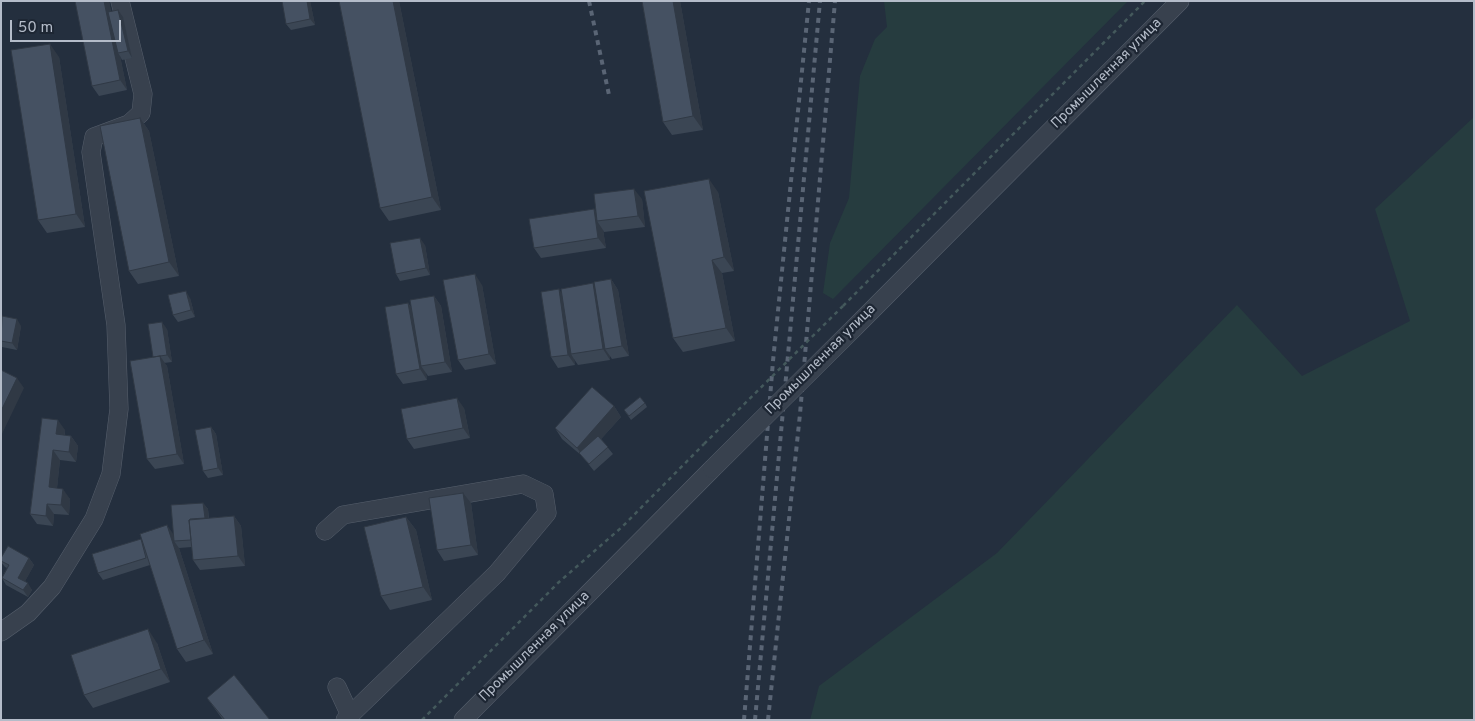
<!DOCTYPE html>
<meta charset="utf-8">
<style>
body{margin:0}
#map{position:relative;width:1475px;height:721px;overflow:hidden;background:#242f3e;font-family:Overpass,sans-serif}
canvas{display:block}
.frame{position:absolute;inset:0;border:2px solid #b4bcc9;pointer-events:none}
.scale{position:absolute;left:10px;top:20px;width:111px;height:22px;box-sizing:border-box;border:2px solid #b4bcc9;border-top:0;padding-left:6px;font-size:15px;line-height:18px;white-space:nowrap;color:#b4bcc9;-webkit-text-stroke:4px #1d2633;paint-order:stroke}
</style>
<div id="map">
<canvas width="1475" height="721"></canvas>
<div class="frame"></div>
<div class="scale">50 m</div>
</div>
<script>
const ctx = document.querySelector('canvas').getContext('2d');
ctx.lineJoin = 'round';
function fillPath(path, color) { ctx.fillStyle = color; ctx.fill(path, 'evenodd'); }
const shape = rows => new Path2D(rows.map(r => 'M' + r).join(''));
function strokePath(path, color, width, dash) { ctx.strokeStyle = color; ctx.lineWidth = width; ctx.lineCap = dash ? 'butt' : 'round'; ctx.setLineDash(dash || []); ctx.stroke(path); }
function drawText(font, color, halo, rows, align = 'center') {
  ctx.font = font + ' Overpass,sans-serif'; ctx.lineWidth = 4.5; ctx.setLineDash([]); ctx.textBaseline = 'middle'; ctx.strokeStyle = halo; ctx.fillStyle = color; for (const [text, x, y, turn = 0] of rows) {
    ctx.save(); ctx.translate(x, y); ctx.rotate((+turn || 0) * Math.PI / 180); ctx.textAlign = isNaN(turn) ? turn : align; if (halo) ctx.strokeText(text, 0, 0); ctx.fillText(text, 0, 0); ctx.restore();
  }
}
fillPath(shape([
 [884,1,1128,1,833,299,823,293,830,243,849,198,860,76,875,39,887,27],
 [1474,117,1474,720,810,720,819,686,997,553,1237,305,1302,376,1410,321,1375,209]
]), '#263c3f');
const minor = shape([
 [854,328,1180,1],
 [325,531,343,515,523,484,544,494,547,513,497,573,345,720],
 [1,632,28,613,52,587,94,519,111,474,119,409,116,325,91,152,94,137,129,124,141,113,143,94,120,1],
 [337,687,350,715],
 [463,720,712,469]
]);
strokePath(minor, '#565f6c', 19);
strokePath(shape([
 [843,306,1145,1],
 [422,720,559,582,622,527,704,444]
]), '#44595c', 2.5, [4, 4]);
strokePath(minor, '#38414e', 18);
strokePath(shape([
 [589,1,609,95],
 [744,720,773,361,809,1],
 [755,720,820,1],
 [768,720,800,414,835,1]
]), '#5a6575', 4, [5, 5]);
const minorBridge = shape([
 [712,469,854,328]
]);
strokePath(minorBridge, '#565f6c', 19, []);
strokePath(shape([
 [704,444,843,306]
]), '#44595c', 2.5, [4, 4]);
strokePath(minorBridge, '#38414e', 18);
fillPath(shape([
 [75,1,109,1,111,12,123,17,132,58,122,60,120,56,127,90,99,96,92,86],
 [310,1,315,25,291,30,286,24],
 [339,1,399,1,441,210,389,221,380,208],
 [642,1,680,1,703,130,672,135,663,122],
 [59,57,85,227,47,233,38,220],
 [140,118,149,131,179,276,138,284,129,271],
 [718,192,734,271,722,273,735,341,683,352,673,338],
 [642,199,645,227,604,232,603,230,606,248,541,258,534,248,594,209,596,212],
 [425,245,430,275,400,281,396,274],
 [611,279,618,290,629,356,612,359,610,356,610,360,578,365,574,359,575,365,558,368,551,357,562,293,595,287],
 [482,285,496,364,465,370,458,360],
 [434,296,441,306,452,372,428,376,426,373,427,380,403,384,396,374,408,303,411,307],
 [190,298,195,317,178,322,173,315],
 [1,318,21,326,17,350,2,347,1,346],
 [167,329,172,362,164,363,167,366,184,464,155,469,147,459,153,357],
 [645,403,647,407,631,420,624,410],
 [614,406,621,417,601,439,613,454,594,471,582,456,562,439,555,428],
 [464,408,470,438,414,449,407,439],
 [42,418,65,430,65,435,71,436,78,446,76,462,60,460,57,488,70,499,69,515,54,514,53,526,37,524,30,514],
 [211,427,216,434,223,475,208,478,203,471],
 [203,503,208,509,209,518,234,516,241,526,245,566,200,570,193,560,192,547,179,548,213,654,186,662,177,649,150,565,103,580,98,573,141,539,142,541,174,535],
 [471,503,478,555,444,561,437,550],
 [406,517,416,530,432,600,390,610,381,596],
 [1,558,29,558,34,565,25,581,32,590,28,597,6,585,2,578,7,568,5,567,1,562],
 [157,643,170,682,93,708,84,695],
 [207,698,270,720,223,720]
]), '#3b4654');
fillPath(shape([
 [104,1,109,1,119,53,118,53,120,56,127,90,120,80],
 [307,1,310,1,315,25,310,19],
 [393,1,399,1,441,210,432,197],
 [673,1,680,1,703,130,693,116],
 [118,10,123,17,132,58,128,51],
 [50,44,59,57,85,227,76,214],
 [140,118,149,131,179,276,169,262],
 [709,179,718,192,734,271,724,257],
 [634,189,642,199,645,227,638,216],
 [594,209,601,219,597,221,603,230,606,248,598,238],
 [420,238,425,245,430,275,426,268],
 [712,260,722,273,735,341,726,328],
 [475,274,482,285,496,364,489,354],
 [611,279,618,290,629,356,622,346],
 [593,283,600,294,605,349,610,356,610,360,603,349],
 [559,289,566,299,571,354,574,359,575,365,568,355],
 [186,291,190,298,195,317,191,310],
 [434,296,441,306,452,372,445,362],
 [408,303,415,313,421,366,426,373,427,380,420,369],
 [17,319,21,326,17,350,12,343],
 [162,322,167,329,172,362,167,355],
 [160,356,167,366,184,464,177,454],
 [17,378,24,388,1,436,1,411],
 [457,398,464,408,470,438,463,428],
 [614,406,621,417,584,458,577,448],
 [58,420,65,430,64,444,56,434],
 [211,427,216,434,223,475,218,468],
 [71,436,78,446,76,462,69,452],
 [53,450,60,460,56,497,49,487],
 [63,489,70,499,69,515,61,505],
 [463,493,471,503,478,555,471,545],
 [203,503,208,509,209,525,205,518],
 [47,504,54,514,53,526,46,516],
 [234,516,241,526,245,566,238,556],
 [406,517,416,530,432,600,423,587],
 [167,525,176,538,174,541,179,548,213,654,204,640],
 [29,558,34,565,23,585,18,578],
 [28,583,32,590,28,597,23,590],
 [148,629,157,643,170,682,161,669]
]), '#303945');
const building = shape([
 [75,1,104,1,120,80,92,86,75,1],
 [282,1,307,1,310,19,286,24,282,1],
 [339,1,393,1,432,197,380,208,339,1],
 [642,1,673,1,693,116,663,122,642,1],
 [118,10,128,51,118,53,108,12,118,10],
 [50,44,76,214,38,220,11,50,50,44],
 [140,118,169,262,129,271,100,126,140,118],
 [709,179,724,257,712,260,726,328,673,338,644,191,709,179],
 [634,189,638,216,597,221,594,194,634,189],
 [594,209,598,238,534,248,529,219,594,209],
 [420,238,426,268,396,274,390,243,420,238],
 [475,274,489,354,458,360,443,280,475,274],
 [611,279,622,346,605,349,594,282,611,279],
 [593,283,603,349,571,354,561,289,593,283],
 [559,289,568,355,551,357,541,292,559,289],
 [186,291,191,310,173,315,168,295,186,291],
 [434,296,445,362,421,366,410,300,434,296],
 [408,303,420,369,396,374,385,307,408,303],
 [2,316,17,319,12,343,1,341,2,316],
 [162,322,167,355,153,357,148,324,162,322],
 [160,356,177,454,147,459,130,361,160,356],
 [1,370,17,378,1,411,1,370],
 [592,387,614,406,577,448,555,428,592,387],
 [640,397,645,403,629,416,624,410,640,397],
 [457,398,463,428,407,439,401,409,457,398],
 [42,418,58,420,56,434,71,436,69,452,53,450,49,487,63,489,61,505,47,504,46,516,30,514,42,418],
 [211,427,218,468,203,471,195,430,211,427],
 [598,436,608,447,589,464,579,453,598,436],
 [463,493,471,545,437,550,429,498,463,493],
 [203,503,205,518,190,519,190,520,189,520,191,540,174,541,171,505,203,503],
 [234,516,238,556,193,560,189,520,234,516],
 [406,517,423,587,381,596,364,527,406,517],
 [167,525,204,640,177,649,140,534,167,525],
 [141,539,146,558,98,573,92,554,141,539],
 [8,546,29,558,18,578,28,583,23,590,2,578,9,565,1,561,1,558,8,546],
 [148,629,161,669,84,695,71,655,148,629],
 [234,675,270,720,225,720,207,698,234,675]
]);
fillPath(building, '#455162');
strokePath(building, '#303945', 1);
drawText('14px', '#b4bcc9', '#1d2633', [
 ["Промышленная улица",1107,74,-45],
 ["Промышленная улица",821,360,-45],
 ["Промышленная улица",535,647,-45]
]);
</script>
